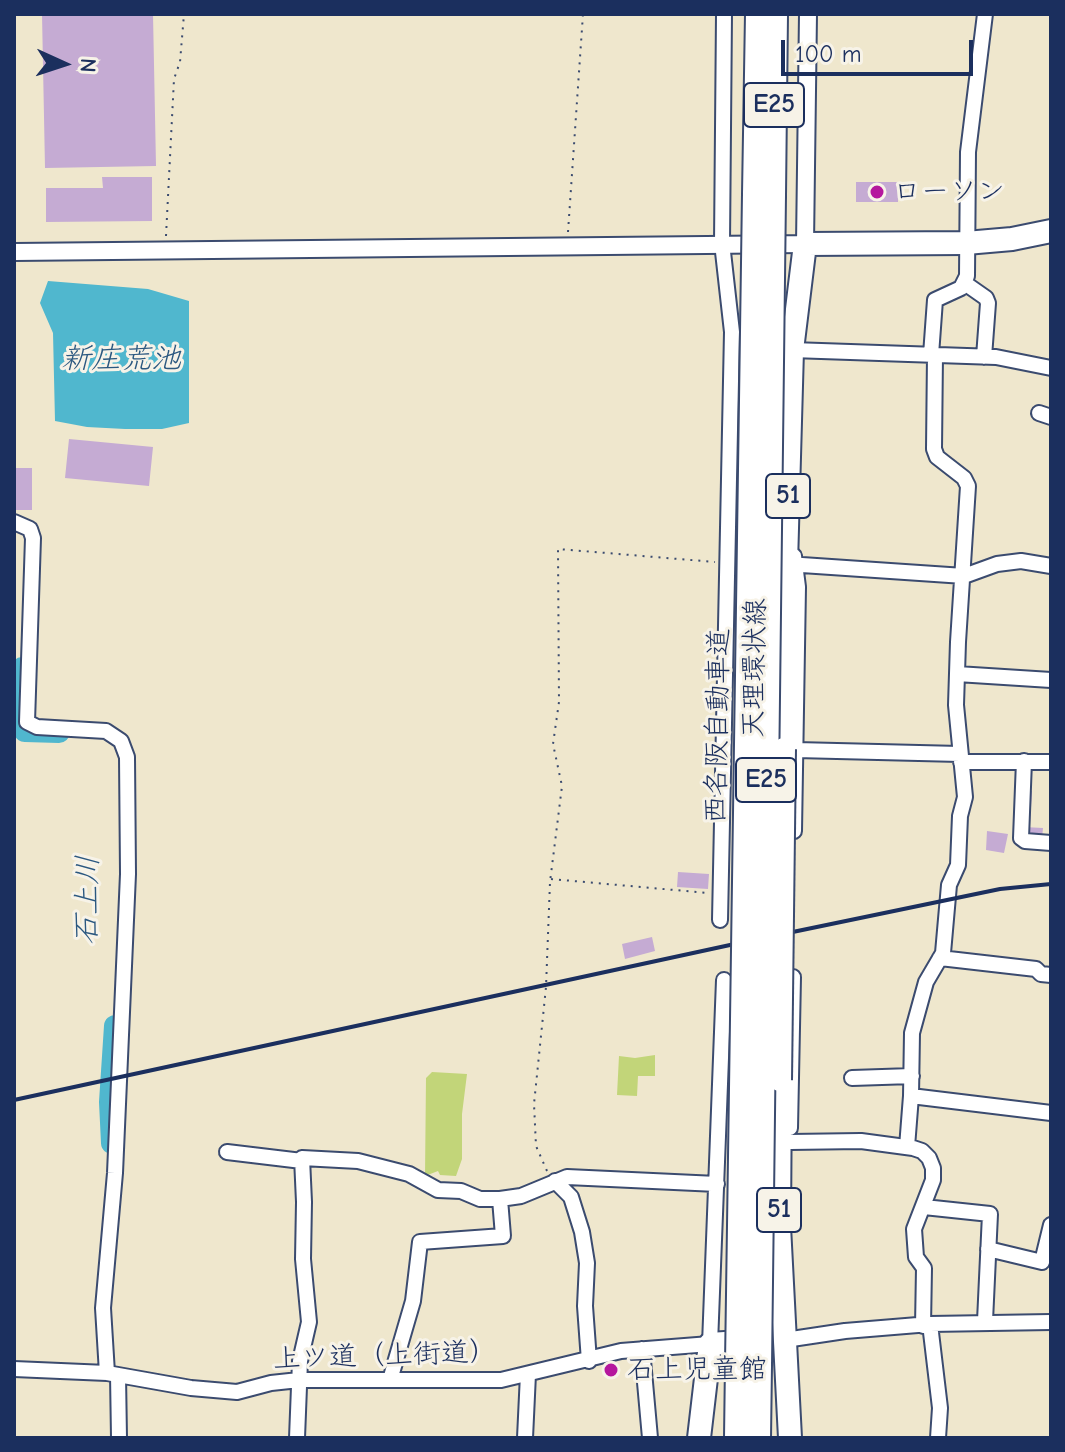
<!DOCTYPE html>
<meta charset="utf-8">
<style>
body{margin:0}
#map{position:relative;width:1065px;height:1452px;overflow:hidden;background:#efe7cd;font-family:"Comic Neue",sans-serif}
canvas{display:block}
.frame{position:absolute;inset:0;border:16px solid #1b2f5e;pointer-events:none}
.north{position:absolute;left:24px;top:24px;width:80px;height:80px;-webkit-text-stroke:6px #f7f3e8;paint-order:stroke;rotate:93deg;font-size:22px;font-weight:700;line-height:32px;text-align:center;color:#1b2f5e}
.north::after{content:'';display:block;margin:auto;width:28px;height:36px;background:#1b2f5e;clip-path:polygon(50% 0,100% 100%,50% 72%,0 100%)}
.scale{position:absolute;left:781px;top:40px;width:192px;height:36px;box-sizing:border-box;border:4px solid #1b2f5e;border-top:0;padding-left:10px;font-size:24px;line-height:28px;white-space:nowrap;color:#1b2f5e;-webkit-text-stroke:6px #f7f3e8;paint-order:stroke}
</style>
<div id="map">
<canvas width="1065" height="1452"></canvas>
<div class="frame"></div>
<div class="north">N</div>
<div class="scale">100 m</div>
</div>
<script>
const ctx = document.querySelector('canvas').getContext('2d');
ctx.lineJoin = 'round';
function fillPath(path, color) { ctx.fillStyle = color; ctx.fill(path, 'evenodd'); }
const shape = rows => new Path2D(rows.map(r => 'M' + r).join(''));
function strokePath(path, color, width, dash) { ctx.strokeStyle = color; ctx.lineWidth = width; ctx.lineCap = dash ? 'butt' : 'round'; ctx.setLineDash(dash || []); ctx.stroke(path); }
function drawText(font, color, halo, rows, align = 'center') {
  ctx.font = font + ' "Comic Neue","Klee One",sans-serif'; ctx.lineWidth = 6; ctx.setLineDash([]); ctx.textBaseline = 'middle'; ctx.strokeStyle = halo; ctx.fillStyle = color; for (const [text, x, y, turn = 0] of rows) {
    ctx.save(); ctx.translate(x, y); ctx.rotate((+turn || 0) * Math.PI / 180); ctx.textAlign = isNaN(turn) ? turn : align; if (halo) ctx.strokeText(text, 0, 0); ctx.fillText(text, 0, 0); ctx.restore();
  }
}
fillPath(shape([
 [655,1055,655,1076,638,1076,637,1096,617,1095,619,1056,635,1058],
 [432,1072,467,1074,462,1114,462,1159,456,1176,440,1175,438,1171,425,1176,426,1078]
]), '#c2d579');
fillPath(shape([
 [48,281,148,289,189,301,189,423,162,429,125,429,87,427,55,421,53,333,40,303]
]), '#50b7ce');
strokePath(shape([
 [22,668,20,716,25,731,59,732],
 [112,1143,110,1102,115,1026]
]), '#50b7ce', 22);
fillPath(shape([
 [42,14,153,14,156,166,45,168],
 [102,177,152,177,152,221,46,222,46,188,103,188],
 [856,182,898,182,898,202,856,202],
 [69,439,153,447,149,486,65,478],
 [14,468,32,468,32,510,14,510],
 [1027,791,1032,791,1030,824,1025,823],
 [1024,827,1043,828,1042,838,1024,838],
 [987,831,1008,834,1004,853,986,850],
 [678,872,709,874,708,889,677,887],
 [652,937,655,951,625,959,622,944]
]), '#c5abd3');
const minor = shape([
 [966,284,986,298,988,303,984,357],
 [792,350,996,357,1051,368],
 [931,355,935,300,961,288,967,276,968,152,985,14],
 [1039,413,1051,417],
 [14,522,30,529,33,538,27,722,37,727,106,731,121,741,127,757,128,874,115,1173,103,1308,107,1373],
 [787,564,964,576,997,564,1021,561,1051,566],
 [957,674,1051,680],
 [796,750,960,754],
 [1024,761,1021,838,1025,841,1051,843],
 [961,762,1051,762],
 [794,831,798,587,794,556],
 [720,920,732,332,722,243,724,14],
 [940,958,1036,969,1041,974,1051,975],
 [852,1078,912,1076],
 [911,1096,1051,1113],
 [790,1128,793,977],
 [790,1142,861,1141,913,1148,922,1151,929,1158,933,1168,933,1180,914,1229,916,1257,924,1268,923,1326],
 [907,1147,911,1096,912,1033,926,982,943,953,949,885,958,865,960,816,965,797,956,705,958,642,968,486,964,478,937,457,934,449,935,355],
 [227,1152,302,1161],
 [555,1181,571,1197,582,1232,587,1263,585,1306,589,1361],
 [924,1207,990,1214,985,1321],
 [988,1249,1042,1262,1051,1225],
 [930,1324,940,1408,938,1438],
 [785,1340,845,1331,930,1324,1051,1322],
 [642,1349,650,1438],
 [14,1369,107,1373,191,1388,237,1392,271,1383,299,1380,501,1380,621,1351,710,1344,724,980],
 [118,1375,119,1438],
 [390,1380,413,1301,420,1242,503,1236,500,1199,521,1196,567,1177,717,1184],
 [297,1438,300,1361,309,1322,303,1259,304,1202,302,1158,358,1161,409,1174,438,1190,461,1191,480,1199,500,1199],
 [525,1438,528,1374]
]);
const tertiary = shape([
 [14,252,805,244,808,14]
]);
const primary = shape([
 [784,749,786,564,792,350,805,244,966,243,1012,239,1051,231],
 [780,1080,779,1226,790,1438],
 [699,1438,710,1344,755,1341]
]);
const motorway = shape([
 [755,194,758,14],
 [773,195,775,14],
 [737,1438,738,1363],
 [758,1438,759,1365]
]);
strokePath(minor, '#3b4b6f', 18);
strokePath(tertiary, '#3b4b6f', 20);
strokePath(primary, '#3b4b6f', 26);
strokePath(motorway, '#3b4b6f', 28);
strokePath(shape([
 [568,232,583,14],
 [166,236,174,79,180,62,184,14],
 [551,879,708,893],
 [547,1171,536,1146,534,1104,546,987,550,882,562,786,553,744,559,702,558,549,715,562]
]), '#3b4b6f', 2, [2, 6]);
strokePath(minor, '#fff', 14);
strokePath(tertiary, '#fff', 16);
strokePath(primary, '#fff', 22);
strokePath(motorway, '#fff', 24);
strokePath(shape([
 [14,1100,730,945,1000,889,1051,884]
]), '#1b2f5e', 4);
const primaryBridge = shape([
 [780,1080,784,749]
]);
const motorwayBridge = shape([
 [738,1363,755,194],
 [759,1365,773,195]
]);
strokePath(primaryBridge, '#3b4b6f', 26, []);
strokePath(motorwayBridge, '#3b4b6f', 28, []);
strokePath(primaryBridge, '#fff', 22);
strokePath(motorwayBridge, '#fff', 24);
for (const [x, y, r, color] of [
 [877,192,8,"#b5179e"],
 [611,1370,8,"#b5179e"]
]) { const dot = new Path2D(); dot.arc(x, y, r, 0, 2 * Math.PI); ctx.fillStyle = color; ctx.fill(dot); strokePath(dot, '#f7f3e8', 3); }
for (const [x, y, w] of [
 [774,105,60],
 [788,496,44],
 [766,780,60],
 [779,1210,44]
]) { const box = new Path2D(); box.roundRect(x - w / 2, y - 22, w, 44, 6); ctx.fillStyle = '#f7f3e8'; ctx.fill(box); strokePath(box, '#1b2f5e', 2); }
drawText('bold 26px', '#1b2f5e', null, [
 ["E25",774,105],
 ["51",788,496],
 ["E25",766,780],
 ["51",779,1210]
]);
drawText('28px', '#1b2f5e', '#f7f3e8', [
 ["ローソン",893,192],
 ["石上児童館",627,1370]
], 'left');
drawText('28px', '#1b2f5e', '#f7f3e8', [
 ["天理環状線",755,668,-89],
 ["西名阪自動車道",718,726,-89],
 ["上ツ道（上街道）",385,1356,-2]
]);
drawText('italic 30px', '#2b5880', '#f7f3e8', [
 ["新庄荒池",121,360],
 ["石上川",88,900,-89]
]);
</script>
